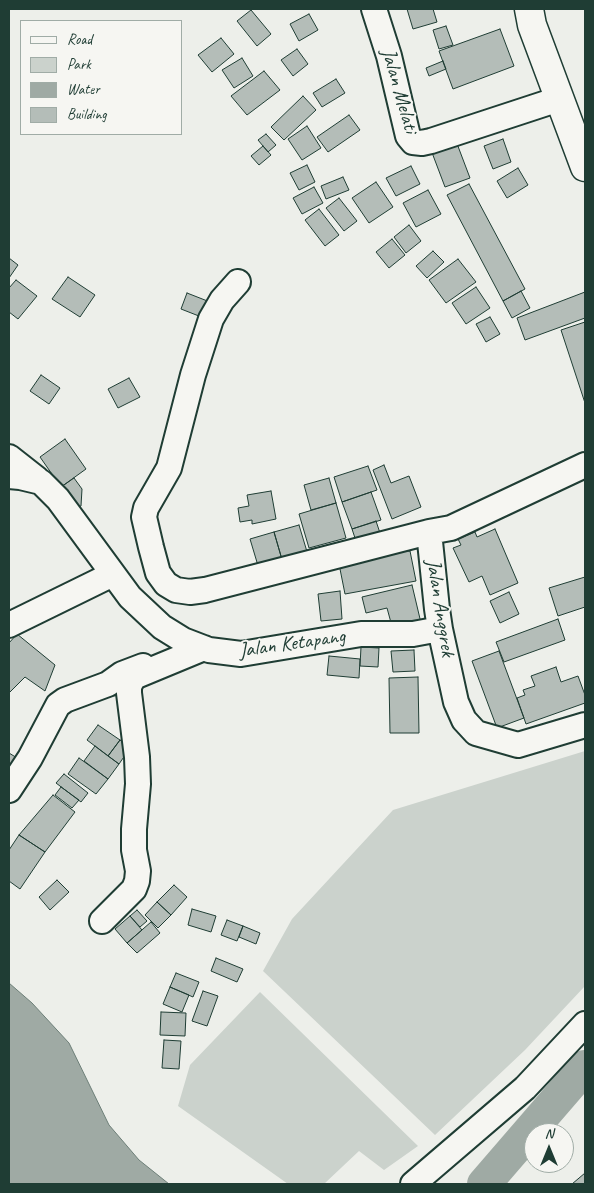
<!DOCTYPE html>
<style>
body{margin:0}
#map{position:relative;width:594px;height:1193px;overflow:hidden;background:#edefea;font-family:Caveat,sans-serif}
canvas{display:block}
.frame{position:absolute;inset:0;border:10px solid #1f3d34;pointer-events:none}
.legend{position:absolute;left:20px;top:20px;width:162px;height:115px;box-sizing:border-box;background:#f6f6f2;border:1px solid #a0aca6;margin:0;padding:6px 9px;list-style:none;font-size:15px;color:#1f3d34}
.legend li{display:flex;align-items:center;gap:10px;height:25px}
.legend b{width:25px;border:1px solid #a0aca6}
.north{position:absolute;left:524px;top:1123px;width:50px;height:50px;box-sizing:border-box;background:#f6f6f2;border:1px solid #a0aca6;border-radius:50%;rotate:0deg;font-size:14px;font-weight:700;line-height:20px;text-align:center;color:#1f3d34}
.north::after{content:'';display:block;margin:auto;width:18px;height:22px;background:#1f3d34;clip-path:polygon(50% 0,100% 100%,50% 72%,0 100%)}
</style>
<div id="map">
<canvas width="594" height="1193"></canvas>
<div class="frame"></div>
<ul class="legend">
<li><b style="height:6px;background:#f6f6f2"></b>Road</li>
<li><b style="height:14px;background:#cbd2cc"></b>Park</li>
<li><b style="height:14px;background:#9faaa4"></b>Water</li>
<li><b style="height:14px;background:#b4bdb8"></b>Building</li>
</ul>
<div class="north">N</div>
</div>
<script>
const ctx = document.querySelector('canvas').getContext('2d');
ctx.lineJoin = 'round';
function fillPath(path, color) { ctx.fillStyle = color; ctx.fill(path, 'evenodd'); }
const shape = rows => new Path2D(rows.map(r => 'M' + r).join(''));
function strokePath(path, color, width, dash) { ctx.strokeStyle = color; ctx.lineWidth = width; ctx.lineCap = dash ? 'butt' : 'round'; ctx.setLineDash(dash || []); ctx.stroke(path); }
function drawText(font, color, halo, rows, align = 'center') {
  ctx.font = font + ' Caveat,sans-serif'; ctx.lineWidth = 4; ctx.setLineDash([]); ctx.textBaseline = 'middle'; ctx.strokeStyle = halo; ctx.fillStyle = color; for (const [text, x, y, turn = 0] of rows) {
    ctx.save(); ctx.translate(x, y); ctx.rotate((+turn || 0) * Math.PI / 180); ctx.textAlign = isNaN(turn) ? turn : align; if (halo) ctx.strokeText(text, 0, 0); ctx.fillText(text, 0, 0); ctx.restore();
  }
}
fillPath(shape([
 [585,751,585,986,525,1050,435,1135,263,971,292,919,393,810],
 [260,992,418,1146,384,1170,359,1151,324,1184,288,1184,178,1106,190,1065]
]), '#cbd2cc');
const water = shape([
 [9,983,32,1003,69,1043,109,1125,139,1160,169,1184,9,1184,9,983]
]);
fillPath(water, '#9faaa4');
strokePath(water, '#6c7e77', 1);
strokePath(shape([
 [484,1184,585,1067]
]), '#9faaa4', 34);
const building = shape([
 [407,9,433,9,437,22,413,29,407,9],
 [251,10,271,34,257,46,237,21,251,10],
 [309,14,318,30,299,41,290,24,309,14],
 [446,26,453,45,439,49,433,30,446,26],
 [500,29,514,66,453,89,439,51,500,29],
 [221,38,234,54,212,72,198,55,221,38],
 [297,49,308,64,293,76,281,60,297,49],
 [242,58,253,76,234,88,222,70,242,58],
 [443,61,446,69,429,76,426,68,443,61],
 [264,71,280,90,247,115,231,96,264,71],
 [336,79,345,93,322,107,313,93,336,79],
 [303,96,316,110,284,140,271,127,303,96],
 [349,115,360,130,328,152,317,137,349,115],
 [307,126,321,148,302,160,288,139,307,126],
 [266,134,276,145,268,152,258,140,266,134],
 [503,139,511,162,493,169,484,146,503,139],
 [456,141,470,178,445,187,431,150,456,141],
 [263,146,271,155,259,165,251,156,263,146],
 [307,165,315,182,299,190,290,173,307,165],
 [411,166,420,184,396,196,386,178,411,166],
 [518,168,528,185,507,198,497,181,518,168],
 [343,177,349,190,326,199,321,186,343,177],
 [376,182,393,207,369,223,352,198,376,182],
 [469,184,525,289,503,301,447,195,469,184],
 [314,187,323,203,302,214,293,198,314,187],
 [428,190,441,214,416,227,403,203,428,190],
 [339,198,357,221,344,231,326,208,339,198],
 [319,209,339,235,325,246,305,220,319,209],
 [409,225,421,241,406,253,394,237,409,225],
 [392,239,405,255,389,268,376,252,392,239],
 [433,251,444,262,427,278,416,266,433,251],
 [9,258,18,265,9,278,9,258],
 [458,259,476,282,446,303,429,280,458,259],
 [68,277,95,295,80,317,52,299,68,277],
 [16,280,37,296,18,319,9,312,9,288,16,280],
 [476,287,490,308,466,324,452,303,476,287],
 [521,291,530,308,512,318,503,301,521,291],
 [585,292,585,318,525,340,517,318,585,292],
 [187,293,210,302,204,318,181,309,187,293],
 [490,317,500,334,486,342,476,324,490,317],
 [585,322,585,403,561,330,585,322],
 [41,375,60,388,49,404,30,391,41,375],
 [129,378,140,397,118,408,108,389,129,378],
 [65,439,86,469,61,487,40,457,65,439],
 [384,465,391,483,409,476,421,507,392,519,373,470,384,465],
 [368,466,377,490,342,502,334,477,368,466],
 [74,478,82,489,81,506,76,508,61,487,74,478],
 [329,478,336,503,311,510,304,485,329,478],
 [271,491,276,519,252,524,252,520,240,522,238,508,249,506,247,495,271,491],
 [371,492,381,520,352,529,342,502,371,492],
 [336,503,346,538,309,548,299,514,336,503],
 [376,521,381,536,357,544,352,529,376,521],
 [299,525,308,555,283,563,274,532,299,525],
 [495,529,518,583,490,595,482,576,469,582,453,548,461,545,458,539,475,532,477,537,495,529],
 [274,532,283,563,259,569,250,539,274,532],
 [407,548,408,551,410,551,416,581,345,594,339,564,407,548],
 [585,577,585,607,558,616,549,588,585,577],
 [412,585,421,623,393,630,387,608,366,613,362,597,412,585],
 [340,591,342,619,321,621,318,594,340,591],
 [509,592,519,614,500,623,490,601,509,592],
 [558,619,565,640,504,662,496,642,558,619],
 [17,634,55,665,45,691,25,677,9,693,9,643,17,634],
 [361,647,379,648,378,667,360,666,361,647],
 [414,650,415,671,393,672,391,651,414,650],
 [499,651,524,718,497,728,472,661,499,651],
 [329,656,360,659,359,678,327,675,329,656],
 [556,667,561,682,578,676,585,695,585,703,526,724,517,698,525,695,523,690,535,686,531,676,556,667],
 [418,677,419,733,390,733,389,678,418,677],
 [98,725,120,740,108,756,87,740,98,725],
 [120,740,130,748,119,764,108,756,120,740],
 [95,746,119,764,108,779,84,761,95,746],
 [9,753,22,761,9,781,9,753],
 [79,758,108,779,96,794,68,774,79,758],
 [64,774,88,793,81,802,56,783,64,774],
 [61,787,79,800,72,808,55,795,61,787],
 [53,795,75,812,45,852,19,835,53,795],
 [19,835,45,852,20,889,9,881,9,850,19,835],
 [57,880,69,892,50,910,39,897,57,880],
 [174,885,187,897,171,915,157,902,174,885],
 [157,902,171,915,158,928,145,915,157,902],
 [192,909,216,916,211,932,188,925,192,909],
 [137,910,147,921,140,927,130,916,137,910],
 [130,916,142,930,127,943,115,929,130,916],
 [227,920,243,926,237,941,221,935,227,920],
 [151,922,160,933,137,953,127,943,151,922],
 [243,926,260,933,256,944,239,937,243,926],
 [216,958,243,969,237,982,211,971,216,958],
 [176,973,199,982,193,997,170,987,176,973],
 [170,987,189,995,182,1012,163,1004,170,987],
 [203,991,218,996,207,1026,192,1021,203,991],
 [161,1012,186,1013,185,1036,160,1035,161,1012],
 [164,1040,181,1041,179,1069,162,1068,164,1040],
 [585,1173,585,1184,572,1184,585,1173]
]);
fillPath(building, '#b4bdb8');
strokePath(building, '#1f3d34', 1);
const minor = shape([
 [374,9,389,56,408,136,413,142,422,143,431,141,559,99],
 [238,282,222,300,211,319,193,375,169,468,146,508,144,517,151,547,158,573,166,584,176,590,190,592,205,590,429,532],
 [9,457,37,479],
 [585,465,451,528,429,532,437,609,440,629,456,702,464,720,476,733,518,745,585,725],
 [9,476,20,477,41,482,58,499,130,597,162,627,183,640,209,650,241,654,361,634,413,634,440,629],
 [9,625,113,574],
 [9,790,30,758,58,705,65,700,108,684,122,674,143,666],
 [102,921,134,889,137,881,138,871,134,850,134,829,138,784,137,757,129,693,129,686,134,677,204,648],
 [413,1184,525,1088,585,1024]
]);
const major = shape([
 [529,9,532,25,585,167]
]);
strokePath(minor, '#1f3d34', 28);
strokePath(major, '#1f3d34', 31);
strokePath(minor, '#f6f6f2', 24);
strokePath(major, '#f6f6f2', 28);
drawText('21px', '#1f3d34', '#f6f6f2', [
 ["Jalan Melati",399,91,74],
 ["Jalan Anggrek",440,608,81],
 ["Jalan Ketapang",292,644,-8]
]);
</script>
